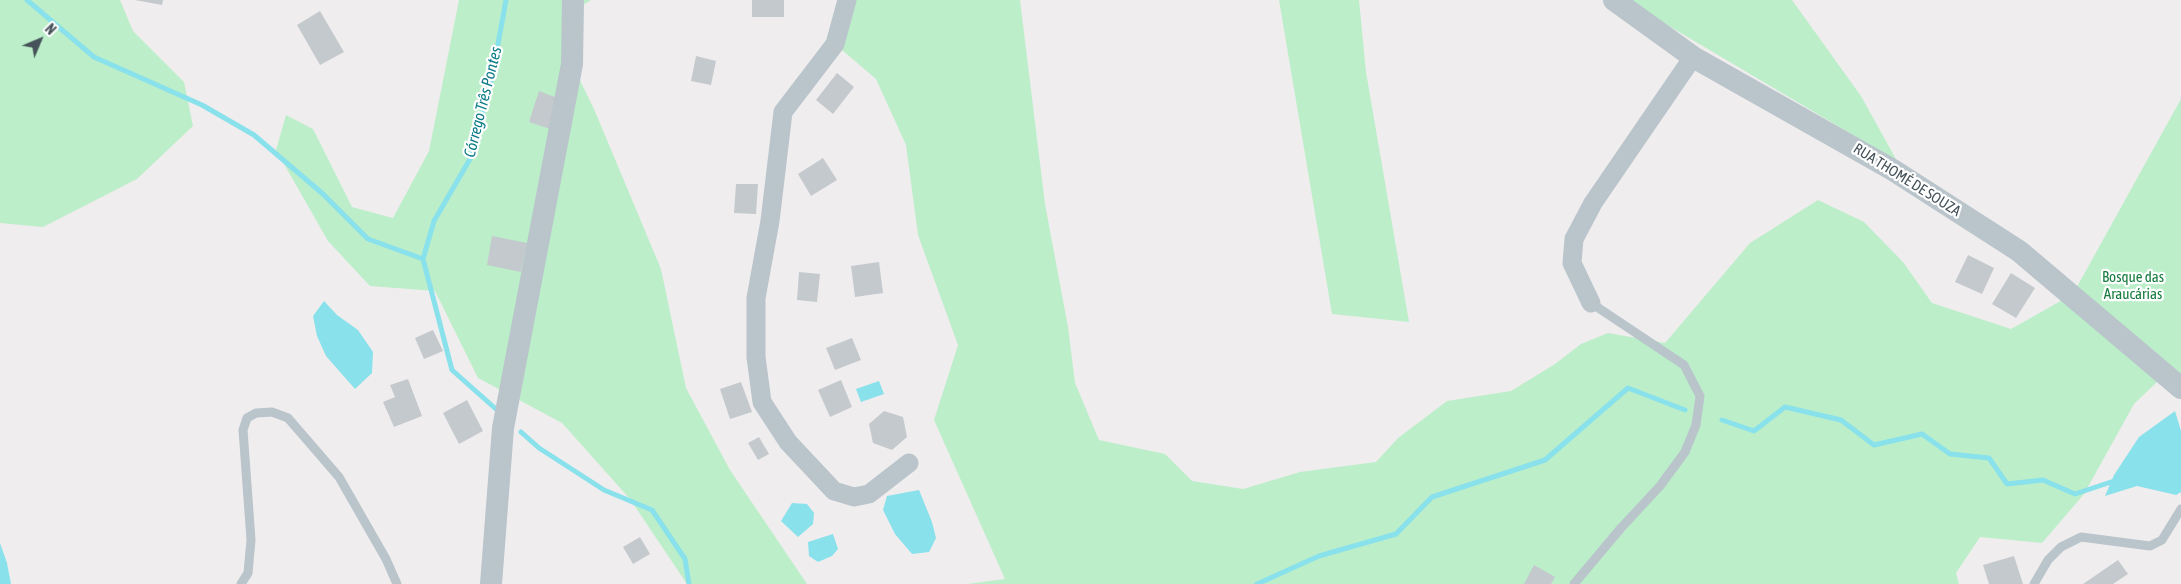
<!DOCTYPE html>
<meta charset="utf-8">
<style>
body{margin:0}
#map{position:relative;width:2181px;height:584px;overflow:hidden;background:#f0edee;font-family:"Asap Condensed",sans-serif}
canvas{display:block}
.north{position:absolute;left:15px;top:15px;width:50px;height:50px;-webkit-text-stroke:4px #fff;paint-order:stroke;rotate:45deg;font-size:14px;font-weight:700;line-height:20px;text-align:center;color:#46535b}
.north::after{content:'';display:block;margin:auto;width:18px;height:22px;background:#46535b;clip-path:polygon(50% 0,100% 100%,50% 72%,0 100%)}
</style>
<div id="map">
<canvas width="2181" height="584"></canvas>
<div class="north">N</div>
</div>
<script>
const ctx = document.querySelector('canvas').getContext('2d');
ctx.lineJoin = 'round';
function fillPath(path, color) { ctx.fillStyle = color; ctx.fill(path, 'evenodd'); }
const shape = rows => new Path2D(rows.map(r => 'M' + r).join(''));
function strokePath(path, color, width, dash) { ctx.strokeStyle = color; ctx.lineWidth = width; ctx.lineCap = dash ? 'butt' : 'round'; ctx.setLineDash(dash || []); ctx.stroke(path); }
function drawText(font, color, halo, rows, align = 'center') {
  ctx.font = font + ' "Asap Condensed",sans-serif'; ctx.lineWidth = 4.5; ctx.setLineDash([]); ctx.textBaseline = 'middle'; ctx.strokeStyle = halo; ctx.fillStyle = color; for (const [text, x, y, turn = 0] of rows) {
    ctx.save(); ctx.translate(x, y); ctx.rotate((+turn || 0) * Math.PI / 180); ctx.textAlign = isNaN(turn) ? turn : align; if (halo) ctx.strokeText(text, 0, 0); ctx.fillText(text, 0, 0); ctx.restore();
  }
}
fillPath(shape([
 [0,0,120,0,133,31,184,82,193,126,137,179,43,227,0,223],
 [459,0,591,0,572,12,572,64,594,109,661,269,686,388,730,470,807,584,687,584,630,499,562,423,478,378,435,291,370,286,328,241,276,150,286,115,313,129,352,207,393,218,429,151],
 [847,0,1020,0,1045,204,1068,327,1075,383,1099,440,1165,454,1192,481,1243,489,1300,472,1376,462,1398,438,1447,401,1511,391,1555,364,1581,344,1608,333,1665,343,1750,243,1818,200,1864,222,1903,262,1932,303,2011,329,2073,294,2181,99,2181,399,2158,381,2134,404,2084,494,2042,543,1980,537,1956,573,1959,584,967,584,1005,579,934,420,958,345,918,235,906,145,876,79,835,44],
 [1279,0,1359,0,1366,72,1409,322,1332,314],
 [1625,0,1792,0,1861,96,1897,161]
]), '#bceeca');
fillPath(shape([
 [324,301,337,315,358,330,373,352,372,373,355,389,326,356,317,336,313,316],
 [879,381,884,394,861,402,856,389],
 [2175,411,2181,431,2181,492,2176,495,2137,486,2105,496,2114,475,2139,437],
 [919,490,932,522,936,538,929,552,912,554,895,534,883,510,887,496],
 [792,503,807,504,814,513,813,524,798,537,781,521],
 [833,534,838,549,832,556,818,562,809,556,808,542],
 [0,543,7,563,11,584,0,584]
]), '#89e1eb');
strokePath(shape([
 [27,0,94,57,202,105,254,135,323,194,368,239,423,259],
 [497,410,452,370,423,259,434,221,470,159,492,77,506,0],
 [1722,420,1754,431,1785,407,1841,420,1874,445,1922,434,1950,454,1989,458,2007,484,2043,480,2075,494,2117,480],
 [521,432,539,448,604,490,652,510,685,559,689,584],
 [1257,584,1319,556,1396,534,1432,497,1545,460,1628,388,1685,410]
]), '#89e1eb', 5);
fillPath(shape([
 [135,0,163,0,162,5],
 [752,0,784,0,784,17,752,17],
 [320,11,344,52,320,65,297,25],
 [696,56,716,61,711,85,691,81],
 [837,73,854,87,833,114,816,100],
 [539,91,560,99,550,129,529,122],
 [823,158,837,180,811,196,798,174],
 [736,184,758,184,756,214,734,213],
 [492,236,527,243,521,272,487,265],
 [1968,255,1994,268,1982,294,1955,282],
 [879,262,883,293,855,297,851,266],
 [799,272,820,274,817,302,797,300],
 [2011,273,2035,288,2016,318,1992,304],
 [433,330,443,351,424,359,415,338],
 [852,338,861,360,835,370,826,348],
 [408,379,422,416,394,427,383,402,395,397,390,385],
 [841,380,852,407,830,417,818,390],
 [741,382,752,412,730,419,720,389],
 [467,400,483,431,459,444,443,413],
 [884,411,903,417,907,437,892,450,873,443,869,424],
 [759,437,769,454,758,460,748,443],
 [640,537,650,554,633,564,623,547],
 [2014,556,2023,584,1989,584,1983,565],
 [2118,560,2128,574,2113,584,2083,584],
 [1534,565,1555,577,1551,584,1524,584]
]), '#c4c9cd');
strokePath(shape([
 [241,584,248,573,251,540,243,430,247,418,256,413,272,412,288,418,339,477,386,559,397,584],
 [1574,584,1621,528,1660,486,1685,452,1696,425,1700,396,1684,365,1591,303],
 [2034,584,2048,560,2061,547,2081,537,2150,546,2162,540,2181,509]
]), '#b9c4cb', 9);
strokePath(shape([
 [847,0,835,44,783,112,770,221,756,298,756,357,762,402,788,442,834,491,854,497,869,494,909,463],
 [1591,303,1572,263,1574,239,1593,203,1693,57]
]), '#b9c4cb', 19);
strokePath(shape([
 [1614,0,1693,57,1893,170,2019,251,2181,388],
 [491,584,503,428,572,64,573,0]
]), '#b9c4cb', 22);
drawText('15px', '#46535b', '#fff', [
 ["RUA THOMÉ DE SOUZA",1907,180,32]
]);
drawText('15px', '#177c3f', '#fff', [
 ["Bosque das",2133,277],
 ["Araucárias",2133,294]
]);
drawText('italic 16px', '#0e7c89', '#fff', [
 ["Córrego Três Pontes",483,102,-76]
]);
</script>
